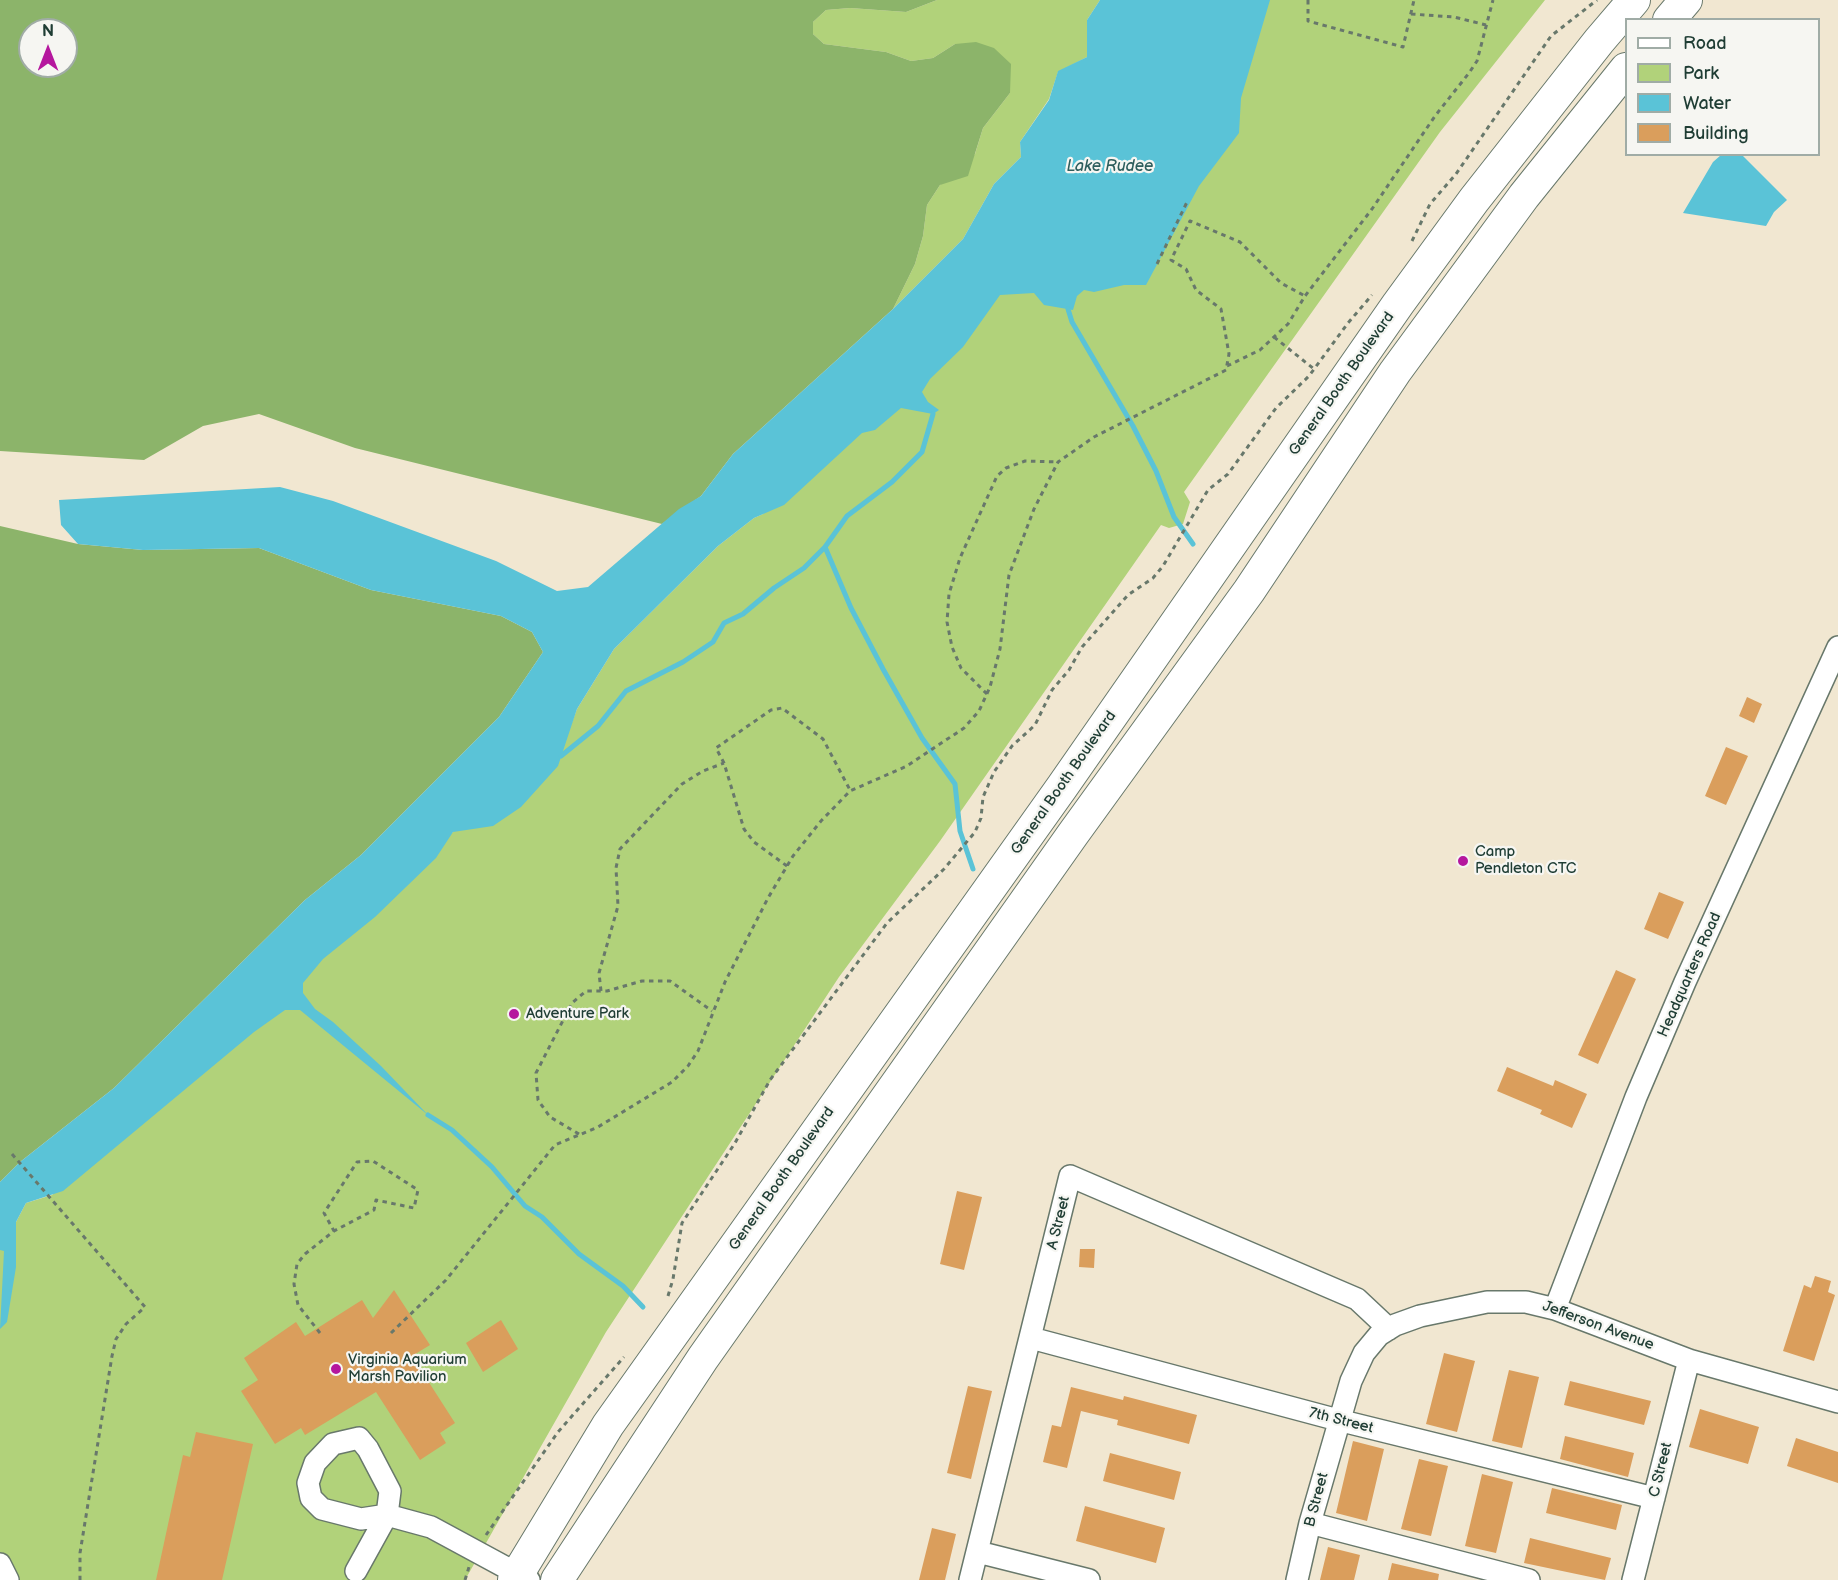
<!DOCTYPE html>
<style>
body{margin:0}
#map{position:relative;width:1838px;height:1580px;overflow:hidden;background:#f1e7d1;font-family:"Balsamiq Sans",sans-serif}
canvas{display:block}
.legend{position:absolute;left:1625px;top:18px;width:195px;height:138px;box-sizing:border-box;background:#f6f6f2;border:2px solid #a0aca6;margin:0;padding:8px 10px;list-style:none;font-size:18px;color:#1f3d34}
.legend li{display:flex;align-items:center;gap:12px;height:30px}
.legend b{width:30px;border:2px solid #a0aca6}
.north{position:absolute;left:18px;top:18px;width:60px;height:60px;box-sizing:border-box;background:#f6f6f2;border:2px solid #a0aca6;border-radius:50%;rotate:0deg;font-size:16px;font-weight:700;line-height:24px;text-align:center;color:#1f3d34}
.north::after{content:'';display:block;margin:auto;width:21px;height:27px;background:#b5179e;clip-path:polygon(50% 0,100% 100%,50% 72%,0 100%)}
</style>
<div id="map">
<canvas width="1838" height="1580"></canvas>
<ul class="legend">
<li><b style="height:8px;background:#fff"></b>Road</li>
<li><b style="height:16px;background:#b1d27a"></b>Park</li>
<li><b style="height:16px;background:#5ac3d7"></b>Water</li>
<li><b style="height:16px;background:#da9e5c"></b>Building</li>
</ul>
<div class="north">N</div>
</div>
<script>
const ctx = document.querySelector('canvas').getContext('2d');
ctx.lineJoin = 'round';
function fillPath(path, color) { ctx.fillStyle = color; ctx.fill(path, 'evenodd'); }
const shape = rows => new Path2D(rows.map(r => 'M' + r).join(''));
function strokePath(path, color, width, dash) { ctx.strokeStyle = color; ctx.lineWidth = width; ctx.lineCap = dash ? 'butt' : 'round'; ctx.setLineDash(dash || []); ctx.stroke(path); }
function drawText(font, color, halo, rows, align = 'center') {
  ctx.font = font + ' "Balsamiq Sans",sans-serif'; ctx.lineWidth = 4.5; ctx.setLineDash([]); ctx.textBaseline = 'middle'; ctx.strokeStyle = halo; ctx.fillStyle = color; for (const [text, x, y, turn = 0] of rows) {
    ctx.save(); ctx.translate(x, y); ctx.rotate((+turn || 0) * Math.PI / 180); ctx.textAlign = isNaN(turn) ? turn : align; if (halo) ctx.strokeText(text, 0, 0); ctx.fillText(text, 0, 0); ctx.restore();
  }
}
fillPath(shape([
 [937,0,1100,0,1087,20,1087,57,1058,72,1049,99,1020,142,1021,157,994,184,963,239,893,309,915,264,923,236,927,205,940,185,975,154,983,128,1010,93,955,44,933,58,911,61,886,52,824,44,813,34,813,22,826,10,850,8,906,12],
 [1176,0,1545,0,1440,132,1184,492,1190,502,1183,524,1169,528,1161,525,940,841,839,977,606,1332,465,1580,0,1580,0,1241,16,1222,26,1203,52,1195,571,725,577,709,614,649,718,546,754,518,763,514]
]), '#b1d27a');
fillPath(shape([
 [0,0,937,0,906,12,850,8,826,10,813,22,813,34,824,44,886,52,911,61,933,58,955,44,976,42,994,48,1011,64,1010,93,983,128,968,176,940,185,927,205,923,236,915,264,893,309,733,454,701,496,662,524,355,448,259,414,203,426,144,460,0,451],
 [30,30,66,30,66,66,30,66],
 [0,526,78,544,143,550,259,548,371,590,501,616,532,632,543,652,499,717,361,855,305,900,114,1088,20,1162,0,1182]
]), '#8cb46a');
fillPath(shape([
 [1100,0,1270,0,1241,98,1239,133,1199,186,1146,285,1124,285,1094,292,1084,290,1077,296,1073,310,1044,305,1034,293,1000,295,963,347,930,379,922,392,928,402,939,410,933,414,901,408,875,430,862,433,784,505,754,518,718,546,614,649,577,709,558,766,521,807,493,826,453,832,436,858,375,917,323,959,303,983,303,993,315,1009,333,1022,381,1066,428,1115,300,1010,285,1010,254,1032,63,1191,26,1203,16,1222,16,1267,7,1322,0,1329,4,1251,0,1250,0,1182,20,1162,114,1088,305,900,361,855,499,717,543,652,532,632,501,616,371,590,259,548,143,550,78,544,61,525,59,500,280,487,333,501,496,561,557,591,588,587,679,509,701,496,733,454,893,309,963,239,994,184,1021,157,1020,142,1049,100,1058,71,1087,57,1087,20],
 [1721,155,1742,155,1787,200,1774,212,1766,226,1683,213,1713,162]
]), '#5ac3d7');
strokePath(shape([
 [1068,309,1072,322,1133,426,1156,471,1174,517,1193,544],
 [933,414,922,452,892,482,847,516,825,547,851,608,883,669,922,738,955,784,960,831,973,869],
 [561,756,598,726,626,691,683,662,713,642,724,623,743,614,774,588,804,568,825,547],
 [428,1115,452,1130,492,1167,525,1206,542,1217,579,1254,623,1286,643,1307]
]), '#5ac3d7', 5);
fillPath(shape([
 [1747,697,1762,704,1754,723,1739,716],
 [1726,747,1748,756,1726,805,1705,796],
 [1659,892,1684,902,1668,939,1644,929],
 [1616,970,1636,979,1598,1064,1578,1055],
 [1507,1067,1553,1086,1555,1080,1587,1094,1572,1128,1540,1114,1542,1110,1497,1091],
 [957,1191,982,1197,964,1270,940,1264],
 [1080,1249,1095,1249,1094,1268,1079,1267],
 [1815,1276,1831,1281,1828,1292,1835,1295,1814,1361,1783,1351,1804,1285,1811,1288],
 [394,1290,430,1345,412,1356,455,1423,440,1433,446,1443,420,1460,376,1392,305,1435,301,1428,275,1444,241,1391,258,1380,244,1358,296,1322,305,1336,362,1300,373,1318],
 [501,1320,518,1349,483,1372,466,1343],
 [1444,1353,1475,1361,1457,1432,1426,1424],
 [1509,1370,1539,1377,1522,1448,1492,1441],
 [1570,1381,1651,1401,1644,1425,1564,1405],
 [968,1386,992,1391,971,1479,947,1473],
 [1071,1387,1123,1400,1124,1396,1197,1415,1189,1444,1117,1425,1118,1420,1081,1411,1067,1468,1043,1462,1052,1425,1061,1427],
 [1700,1409,1759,1427,1748,1464,1689,1447],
 [196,1432,253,1444,222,1580,156,1580,183,1455,190,1457],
 [1565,1436,1634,1453,1628,1477,1560,1459],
 [1796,1438,1838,1452,1838,1483,1787,1466],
 [1353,1441,1384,1449,1367,1521,1336,1513],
 [1110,1453,1181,1472,1174,1500,1103,1481],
 [1419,1459,1448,1466,1431,1536,1401,1529],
 [1482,1474,1513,1482,1496,1553,1465,1546],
 [1552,1488,1622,1505,1616,1530,1546,1513],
 [1085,1506,1165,1528,1156,1563,1076,1541],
 [932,1528,956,1534,945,1580,919,1580],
 [1530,1538,1611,1558,1605,1580,1524,1563],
 [1328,1547,1360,1555,1354,1580,1320,1580],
 [1392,1563,1439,1574,1438,1580,1388,1580]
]), '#da9e5c');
const minor = shape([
 [1555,1309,1636,1097,1685,982,1838,647],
 [1031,1338,1338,1420,1654,1498],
 [1310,1523,1529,1580],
 [978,1552,1089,1580],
 [0,1564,8,1580],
 [356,1571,387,1515,390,1491,368,1449,359,1438,333,1444,315,1463,308,1483,311,1498,322,1509,361,1519,387,1515,431,1527,529,1580],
 [970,1580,1070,1176,1357,1299,1389,1329],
 [1297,1580,1310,1523,1351,1381,1364,1353,1379,1335,1395,1325,1420,1316,1487,1302,1526,1302,1555,1309,1689,1360,1838,1402],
 [1633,1580,1689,1360]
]);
const highway = shape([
 [1669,20,1686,0],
 [514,1580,608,1425,1062,787,1398,304,1474,200,1599,41,1634,0],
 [557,1580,703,1358,1073,834,1249,591,1395,372,1524,196,1626,69]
]);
strokePath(minor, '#68786b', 24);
strokePath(highway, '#68786b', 34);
strokePath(shape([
 [1308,0,1308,21,1403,47,1414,0],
 [1411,14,1454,17,1486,25],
 [1412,241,1430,204,1456,174,1551,36,1597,0],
 [1157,264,1187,202],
 [1274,337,1314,369],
 [1227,366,1260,350,1288,324,1305,296,1372,209,1435,116,1469,73,1477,61,1493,0],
 [987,694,961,668,952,647,947,622,949,594,960,558,997,476,1006,468,1025,461,1058,462],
 [787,866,754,842,744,829,724,763,716,748,771,710,782,708,823,739,850,790],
 [601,991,599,973,618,906,616,868,620,849,682,784,703,771,724,763],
 [579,1134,550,1117,538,1100,536,1073,572,1003,586,991,607,991,642,981,670,981,712,1011],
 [12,1154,145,1307,126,1324,116,1339,112,1356,80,1553,80,1580],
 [668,1296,673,1279,682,1223,735,1143,770,1080,887,923,944,869,975,832,981,818,983,797,994,772,1012,746,1035,725,1052,690,1069,670,1082,647,1128,595,1153,578,1163,566,1208,490,1228,474,1276,408,1309,376,1348,323,1372,295],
 [320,1333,298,1305,294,1284,297,1264,305,1254,334,1231,374,1210,376,1200,414,1208,418,1190,373,1161,357,1162,324,1213,334,1231],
 [391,1333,446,1280,555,1145,598,1127,672,1082,688,1066,698,1051,725,982,768,898,793,856,821,821,850,791,907,766,964,728,979,711,990,687,1000,649,1009,575,1034,509,1058,462,1094,437,1226,370,1229,354,1221,309,1196,290,1186,269,1171,260,1190,221,1240,242,1281,283,1305,296],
 [486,1535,558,1432,624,1357],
 [465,1580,469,1567]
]), '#68786b', 3, [4.5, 4.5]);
strokePath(minor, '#fff', 21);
strokePath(highway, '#fff', 32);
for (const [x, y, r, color] of [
 [1463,861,6,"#b5179e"],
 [514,1014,6,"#b5179e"],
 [336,1369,6,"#b5179e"]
]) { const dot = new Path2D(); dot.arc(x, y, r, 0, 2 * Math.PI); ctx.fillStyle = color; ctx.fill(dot); strokePath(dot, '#f6f6f2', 2); }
drawText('15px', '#1f3d34', '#f6f6f2', [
 ["General Booth Boulevard",1342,384,-55],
 ["General Booth Boulevard",1064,783,-55],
 ["Headquarters Road",1690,975,-66],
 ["General Booth Boulevard",782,1179,-55],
 ["A Street",1059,1223,-76],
 ["Jefferson Avenue",1598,1326,20],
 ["7th Street",1341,1421,14],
 ["C Street",1661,1470,-76],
 ["B Street",1317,1500,-75]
]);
drawText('15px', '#1f3d34', '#f6f6f2', [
 ["Camp",1475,852],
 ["Pendleton CTC",1475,869],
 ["Adventure Park",526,1014],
 ["Virginia Aquarium",348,1360],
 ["Marsh Pavilion",348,1377]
], 'left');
drawText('italic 16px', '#2e5e5d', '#f6f6f2', [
 ["Lake Rudee",1110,167]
]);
</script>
